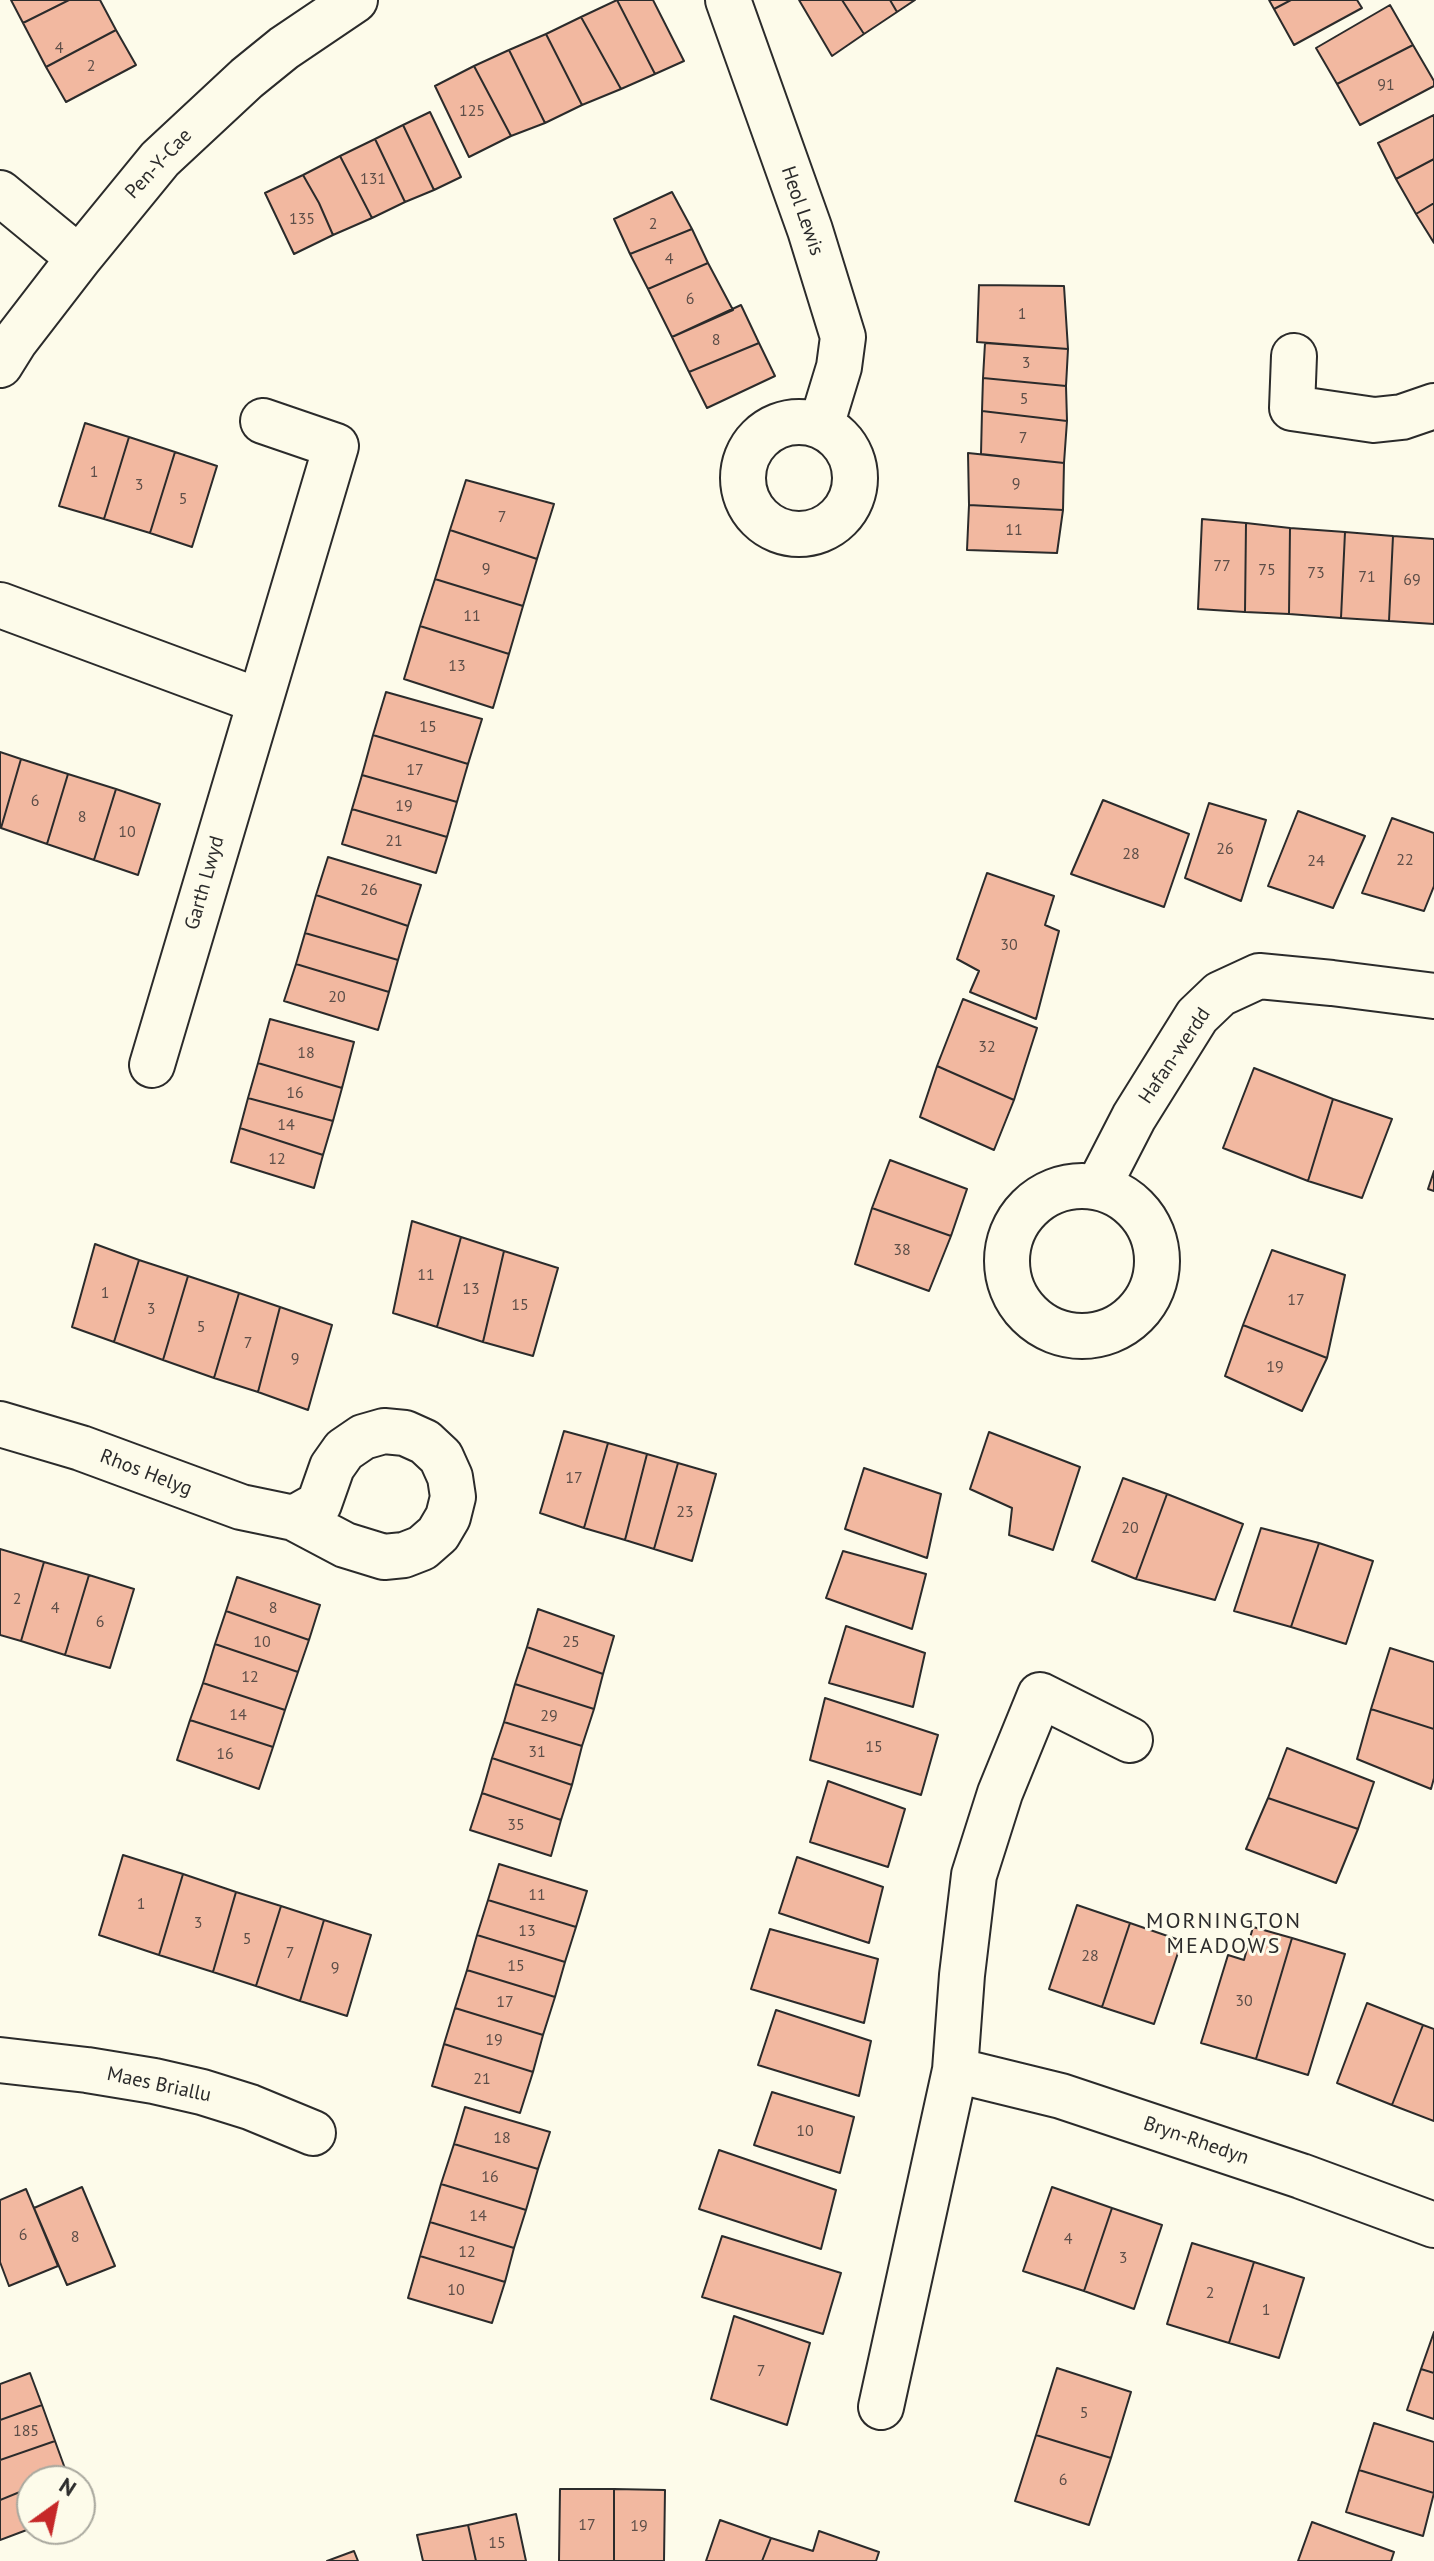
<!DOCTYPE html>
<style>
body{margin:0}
#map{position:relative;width:1434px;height:2561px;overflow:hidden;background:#fdfbea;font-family:"PT Sans",sans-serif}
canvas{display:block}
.north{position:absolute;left:16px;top:2465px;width:80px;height:80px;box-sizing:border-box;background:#fdfbea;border:2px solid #a9a89e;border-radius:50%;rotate:33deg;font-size:22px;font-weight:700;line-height:32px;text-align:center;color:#2b2b2b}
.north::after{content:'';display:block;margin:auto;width:28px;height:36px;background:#c62828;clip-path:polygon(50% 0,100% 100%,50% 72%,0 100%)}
</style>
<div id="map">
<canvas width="1434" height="2561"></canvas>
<div class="north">N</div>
</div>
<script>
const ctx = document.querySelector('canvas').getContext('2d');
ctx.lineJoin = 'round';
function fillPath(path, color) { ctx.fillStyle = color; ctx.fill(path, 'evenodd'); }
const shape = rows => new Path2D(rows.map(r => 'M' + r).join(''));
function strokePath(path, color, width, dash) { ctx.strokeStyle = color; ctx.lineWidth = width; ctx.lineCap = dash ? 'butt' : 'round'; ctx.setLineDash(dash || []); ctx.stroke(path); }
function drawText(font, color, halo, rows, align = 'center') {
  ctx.font = font + ' "PT Sans",sans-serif'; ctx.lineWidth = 6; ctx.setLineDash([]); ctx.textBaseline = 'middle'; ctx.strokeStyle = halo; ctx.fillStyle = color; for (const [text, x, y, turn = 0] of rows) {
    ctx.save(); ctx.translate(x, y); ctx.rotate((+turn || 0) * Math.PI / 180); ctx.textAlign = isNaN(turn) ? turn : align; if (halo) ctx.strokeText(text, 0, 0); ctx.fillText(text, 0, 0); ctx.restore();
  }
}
const building = shape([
 [11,0,69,0,23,23,11,0],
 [69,0,100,0,116,30,46,67,23,23,69,0],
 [617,0,653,0,684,61,655,74,617,0],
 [617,0,655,74,621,89,581,17,617,0],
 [799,0,842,0,864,34,832,56,799,0],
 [842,0,890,0,897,12,864,34,842,0],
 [890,0,915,0,897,12,890,0],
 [1269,0,1291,0,1274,9,1269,0],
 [1291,0,1357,0,1362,8,1294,45,1274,9,1291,0],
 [1390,5,1413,45,1337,84,1316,48,1390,5],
 [581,17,621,89,582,105,546,34,581,17],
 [116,30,136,65,66,102,46,67,116,30],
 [546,34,582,105,545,123,509,50,546,34],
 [1413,45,1434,81,1434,86,1360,125,1337,84,1413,45],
 [509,50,545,123,511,136,474,66,509,50],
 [474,66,511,136,469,157,435,86,474,66],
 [430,112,461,177,434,190,403,125,430,112],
 [1434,115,1434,159,1396,179,1378,143,1434,115],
 [403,125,434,190,405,202,375,139,403,125],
 [375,139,405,202,372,218,340,156,375,139],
 [340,156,372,218,333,235,319,203,303,175,340,156],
 [1434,159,1434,203,1416,214,1396,179,1434,159],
 [303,175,319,203,333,235,294,254,265,193,303,175],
 [672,192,692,229,630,254,614,219,672,192],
 [1434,203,1434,243,1416,214,1434,203],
 [692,229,708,263,648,289,630,254,692,229],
 [708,263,733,310,672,337,648,289,708,263],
 [979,285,1064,286,1068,349,977,342,979,285],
 [741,305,759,343,689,372,672,337,741,305],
 [759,343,775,376,707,408,689,372,759,343],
 [985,343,1068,349,1066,386,983,378,985,343],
 [983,378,1066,386,1067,421,982,411,983,378],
 [982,411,1067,421,1064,463,981,454,982,411],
 [85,423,129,437,104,519,59,506,85,423],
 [129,437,175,452,150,533,104,519,129,437],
 [175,452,217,466,192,547,150,533,175,452],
 [968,453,1064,463,1063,510,969,505,968,453],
 [466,480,554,504,537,559,450,530,466,480],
 [969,505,1063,510,1057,553,967,550,969,505],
 [1202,519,1246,523,1245,612,1198,609,1202,519],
 [1246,523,1290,528,1289,614,1245,612,1246,523],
 [1290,528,1345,532,1341,618,1289,614,1290,528],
 [450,530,537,559,523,606,435,579,450,530],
 [1345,532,1393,536,1389,621,1341,618,1345,532],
 [1393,536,1434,539,1434,624,1389,621,1393,536],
 [435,579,523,606,509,654,420,626,435,579],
 [420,626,509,654,493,708,404,679,420,626],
 [386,692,482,719,468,764,373,735,386,692],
 [373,735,468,764,457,802,362,775,373,735],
 [0,752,21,759,1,828,0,827,0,752],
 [21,759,68,774,47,844,1,828,21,759],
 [68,774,116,789,94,860,47,844,68,774],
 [362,775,457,802,447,837,352,809,362,775],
 [116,789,160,804,138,875,94,860,116,789],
 [1103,800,1189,834,1164,907,1071,874,1103,800],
 [1209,803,1266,820,1241,901,1185,878,1209,803],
 [352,809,447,837,436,873,342,844,352,809],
 [1298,811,1365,836,1333,908,1268,886,1298,811],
 [1392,818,1434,833,1434,886,1424,911,1362,893,1392,818],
 [328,857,421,885,408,926,316,895,328,857],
 [987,873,1054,896,1045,925,1059,931,1036,1019,970,992,979,971,957,959,987,873],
 [316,895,408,926,398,960,305,933,316,895],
 [305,933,398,960,389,992,296,964,305,933],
 [296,964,389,992,378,1030,284,1001,296,964],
 [963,999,1037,1028,1014,1100,937,1066,963,999],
 [270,1019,354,1042,342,1088,258,1063,270,1019],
 [258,1063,342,1088,333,1121,248,1098,258,1063],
 [937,1066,1014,1100,994,1150,920,1117,937,1066],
 [1254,1068,1333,1099,1308,1181,1223,1148,1254,1068],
 [248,1098,333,1121,323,1155,240,1128,248,1098],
 [1333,1099,1392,1119,1362,1198,1308,1181,1333,1099],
 [240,1128,323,1155,314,1188,231,1162,240,1128],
 [890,1160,967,1189,951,1236,872,1208,890,1160],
 [1434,1171,1434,1191,1428,1189,1434,1171],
 [872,1208,951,1236,929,1291,855,1264,872,1208],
 [412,1221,461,1237,437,1327,393,1313,412,1221],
 [461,1237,504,1251,483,1342,437,1327,461,1237],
 [95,1244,139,1260,114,1342,72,1327,95,1244],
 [1272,1250,1345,1275,1327,1358,1243,1325,1272,1250],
 [504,1251,558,1268,533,1356,483,1342,504,1251],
 [139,1260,188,1276,163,1360,114,1342,139,1260],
 [188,1276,239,1293,214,1378,163,1360,188,1276],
 [239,1293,280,1307,258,1392,214,1378,239,1293],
 [280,1307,332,1325,308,1410,258,1392,280,1307],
 [1243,1325,1327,1358,1302,1411,1225,1376,1243,1325],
 [564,1431,608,1443,584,1528,540,1513,564,1431],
 [989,1432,1080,1467,1053,1550,1009,1535,1012,1508,970,1489,989,1432],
 [608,1443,647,1454,625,1540,584,1528,608,1443],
 [647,1454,678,1463,654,1549,625,1540,647,1454],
 [678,1463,716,1474,692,1561,654,1549,678,1463],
 [864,1468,941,1494,927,1558,845,1529,864,1468],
 [1123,1478,1167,1494,1136,1579,1092,1561,1123,1478],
 [1167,1494,1243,1524,1215,1600,1136,1579,1167,1494],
 [1261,1528,1319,1543,1291,1627,1234,1611,1261,1528],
 [1319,1543,1373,1561,1346,1644,1291,1627,1319,1543],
 [0,1549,44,1562,21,1641,0,1635,0,1549],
 [843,1551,926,1574,912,1629,826,1598,843,1551],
 [44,1562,89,1575,65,1655,21,1641,44,1562],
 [89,1575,134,1589,110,1668,65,1655,89,1575],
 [237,1577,320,1605,309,1640,226,1611,237,1577],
 [538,1609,614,1636,603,1674,527,1647,538,1609],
 [226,1611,309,1640,298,1672,215,1644,226,1611],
 [846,1626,925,1653,913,1707,829,1683,846,1626],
 [215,1644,298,1672,285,1710,203,1683,215,1644],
 [527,1647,603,1674,594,1709,515,1684,527,1647],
 [1390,1648,1434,1662,1434,1729,1371,1709,1390,1648],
 [203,1683,285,1710,273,1747,190,1720,203,1683],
 [515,1684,594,1709,582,1746,504,1722,515,1684],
 [825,1698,938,1735,921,1795,810,1760,825,1698],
 [1371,1709,1434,1729,1434,1778,1431,1789,1357,1759,1371,1709],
 [190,1720,273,1747,259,1789,177,1760,190,1720],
 [504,1722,582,1746,572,1785,492,1758,504,1722],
 [1287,1748,1374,1782,1358,1829,1268,1798,1287,1748],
 [492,1758,572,1785,561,1820,482,1793,492,1758],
 [828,1781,905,1809,888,1867,810,1842,828,1781],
 [482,1793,561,1820,551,1856,470,1830,482,1793],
 [1268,1798,1358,1829,1336,1883,1246,1849,1268,1798],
 [123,1855,183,1874,159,1955,99,1935,123,1855],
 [797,1857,883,1887,869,1943,779,1913,797,1857],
 [499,1864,587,1891,576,1927,488,1900,499,1864],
 [183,1874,236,1892,213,1972,159,1955,183,1874],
 [236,1892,281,1906,256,1986,213,1972,236,1892],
 [488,1900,576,1927,565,1962,477,1935,488,1900],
 [1077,1905,1130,1923,1102,2007,1049,1989,1077,1905],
 [281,1906,324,1920,300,2001,256,1986,281,1906],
 [324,1920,371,1935,347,2016,300,2001,324,1920],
 [1130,1923,1182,1941,1154,2024,1102,2007,1130,1923],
 [1253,1927,1292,1938,1256,2059,1201,2043,1228,1955,1244,1960,1253,1927],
 [770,1929,878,1959,864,2023,751,1989,770,1929],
 [477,1935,565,1962,555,1997,467,1970,477,1935],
 [1292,1938,1345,1954,1308,2075,1256,2059,1292,1938],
 [467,1970,555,1997,543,2035,455,2008,467,1970],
 [1367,2003,1423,2025,1392,2105,1337,2083,1367,2003],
 [455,2008,543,2035,533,2072,444,2044,455,2008],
 [776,2010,871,2041,859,2096,758,2065,776,2010],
 [1423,2025,1434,2029,1434,2121,1392,2105,1423,2025],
 [444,2044,533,2072,520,2113,432,2086,444,2044],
 [772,2092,854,2117,840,2173,754,2145,772,2092],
 [465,2107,550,2132,538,2169,454,2144,465,2107],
 [454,2144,538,2169,526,2210,441,2184,454,2144],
 [719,2150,836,2190,821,2249,699,2209,719,2150],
 [441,2184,526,2210,514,2248,430,2222,441,2184],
 [82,2187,115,2266,67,2285,34,2208,82,2187],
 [1052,2187,1112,2208,1084,2291,1023,2271,1052,2187],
 [26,2189,58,2266,9,2286,0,2262,0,2200,26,2189],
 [1112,2208,1162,2225,1134,2309,1084,2291,1112,2208],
 [430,2222,514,2248,505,2282,420,2256,430,2222],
 [722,2236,841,2273,823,2334,702,2297,722,2236],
 [1192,2243,1254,2262,1229,2343,1167,2324,1192,2243],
 [420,2256,505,2282,492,2323,408,2298,420,2256],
 [1254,2262,1304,2278,1279,2358,1229,2343,1254,2262],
 [734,2316,810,2343,787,2425,711,2399,734,2316],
 [1434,2332,1434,2373,1421,2369,1434,2332],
 [1057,2368,1131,2392,1111,2458,1036,2435,1057,2368],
 [1421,2369,1434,2373,1434,2419,1407,2410,1421,2369],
 [30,2373,42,2405,0,2420,0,2384,30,2373],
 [42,2405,55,2441,0,2460,0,2420,42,2405],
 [1374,2423,1434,2442,1434,2493,1359,2470,1374,2423],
 [1036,2435,1111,2458,1089,2525,1015,2501,1036,2435],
 [55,2441,67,2474,48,2481,32,2481,32,2487,0,2500,0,2460,55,2441],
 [1359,2470,1434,2493,1423,2536,1346,2512,1359,2470],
 [67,2474,70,2481,48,2481,67,2474],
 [32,2487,32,2528,0,2540,0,2500,32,2487],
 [560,2489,614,2489,614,2561,559,2561,560,2489],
 [614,2489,665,2490,664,2561,614,2561,614,2489],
 [516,2514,526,2561,476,2561,468,2525,516,2514],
 [720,2520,771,2538,762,2561,706,2561,720,2520],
 [1312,2522,1394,2552,1391,2561,1298,2561,1312,2522],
 [468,2525,476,2561,423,2561,417,2535,468,2525],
 [819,2531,879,2552,876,2561,762,2561,771,2538,813,2551,819,2531],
 [354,2551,358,2561,327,2561,354,2551]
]);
fillPath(building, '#f2b8a0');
strokePath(building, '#2b2b2b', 2);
const minor = shape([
 [728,0,810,230,843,337,839,367,821,426],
 [0,193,79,258],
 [1294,356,1292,408,1374,420,1402,417,1434,406],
 [0,365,15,341,79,258,160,159,247,78,284,48,355,0],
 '743 478a56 56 0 1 1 112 0a56 56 0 1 1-112 0Z',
 [0,605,259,701],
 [152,1065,336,446,263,421],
 '1007 1261a75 75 0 1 1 150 0a75 75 0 1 1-150 0Z',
 [1098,1187,1134,1117,1197,1016,1220,994,1259,976,1332,983,1434,996],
 [0,1424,81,1448,241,1507,294,1518,345,1545,384,1557,404,1555,422,1548,438,1534,448,1517,453,1497,450,1477,441,1457,425,1442,405,1433,384,1431,363,1437,344,1450,332,1467,319,1504,294,1518],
 [0,2060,87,2070,154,2081,202,2092,250,2107,313,2133],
 [955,2070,1061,2096,1301,2176,1434,2225],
 [881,2407,955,2070,962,1975,974,1875,1000,1793,1040,1695,1130,1740]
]);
strokePath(minor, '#2b2b2b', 48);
strokePath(minor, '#fdfbea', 44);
drawText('16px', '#5d4e48', null, [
 ["4",59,48],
 ["2",91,66],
 ["91",1386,85],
 ["125",472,111],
 ["131",373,179],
 ["135",302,219],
 ["2",653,224],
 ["4",669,259],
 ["6",690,299],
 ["1",1022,314],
 ["8",716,340],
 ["3",1026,363],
 ["5",1024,399],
 ["7",1023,438],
 ["1",94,472],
 ["9",1016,484],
 ["3",139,485],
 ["5",183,499],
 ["7",502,517],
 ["11",1014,530],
 ["77",1222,566],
 ["9",486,569],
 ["75",1267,570],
 ["73",1316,573],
 ["71",1367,577],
 ["69",1412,580],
 ["11",472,616],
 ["13",457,666],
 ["15",428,727],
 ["17",415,770],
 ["6",35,801],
 ["19",404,806],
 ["8",82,817],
 ["10",127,832],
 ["21",394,841],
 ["26",1225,849],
 ["28",1131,854],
 ["22",1405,860],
 ["24",1316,861],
 ["26",369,890],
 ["30",1009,945],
 ["20",337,997],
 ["32",987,1047],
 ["18",306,1053],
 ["16",295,1093],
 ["14",286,1125],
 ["12",277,1159],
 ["38",902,1250],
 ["11",426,1275],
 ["13",471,1289],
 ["1",105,1293],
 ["17",1296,1300],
 ["15",520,1305],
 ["3",151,1309],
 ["5",201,1327],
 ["7",248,1343],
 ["9",295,1359],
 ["19",1275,1367],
 ["17",574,1478],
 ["23",685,1512],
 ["20",1130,1528],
 ["2",17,1599],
 ["4",55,1608],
 ["8",273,1608],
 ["6",100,1622],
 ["10",262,1642],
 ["25",571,1642],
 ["12",250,1677],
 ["14",238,1715],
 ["29",549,1716],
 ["15",874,1747],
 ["31",537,1752],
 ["16",225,1754],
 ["35",516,1825],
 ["11",537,1895],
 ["1",141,1904],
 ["3",198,1923],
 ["13",527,1931],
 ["5",247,1939],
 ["7",290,1953],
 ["28",1090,1956],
 ["15",516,1966],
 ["9",335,1968],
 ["30",1244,2001],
 ["17",505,2002],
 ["19",494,2040],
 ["21",482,2079],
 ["10",805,2131],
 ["18",502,2138],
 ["16",490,2177],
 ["14",478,2216],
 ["6",23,2235],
 ["8",75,2237],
 ["4",1068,2239],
 ["12",467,2252],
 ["3",1123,2258],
 ["10",456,2290],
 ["2",1210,2293],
 ["1",1266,2310],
 ["7",761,2371],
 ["5",1084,2413],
 ["185",26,2431],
 ["6",1063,2480],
 ["17",587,2525],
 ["19",639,2526],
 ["15",497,2543]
]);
drawText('20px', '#2b2b2b', '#fdfbea', [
 ["Pen-Y-Cae",159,164,-47],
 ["Heol Lewis",802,211,71],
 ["Garth Lwyd",205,883,-74],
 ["Hafan-werdd",1175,1056,-56],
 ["Rhos Helyg",146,1473,21],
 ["Maes Briallu",159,2085,12],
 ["Bryn-Rhedyn",1196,2141,19]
]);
ctx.letterSpacing = '2px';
drawText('22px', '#2b2b2b', '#fdfbea', [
 ["MORNINGTON",1224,1922],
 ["MEADOWS",1224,1947]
]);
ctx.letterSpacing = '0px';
</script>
